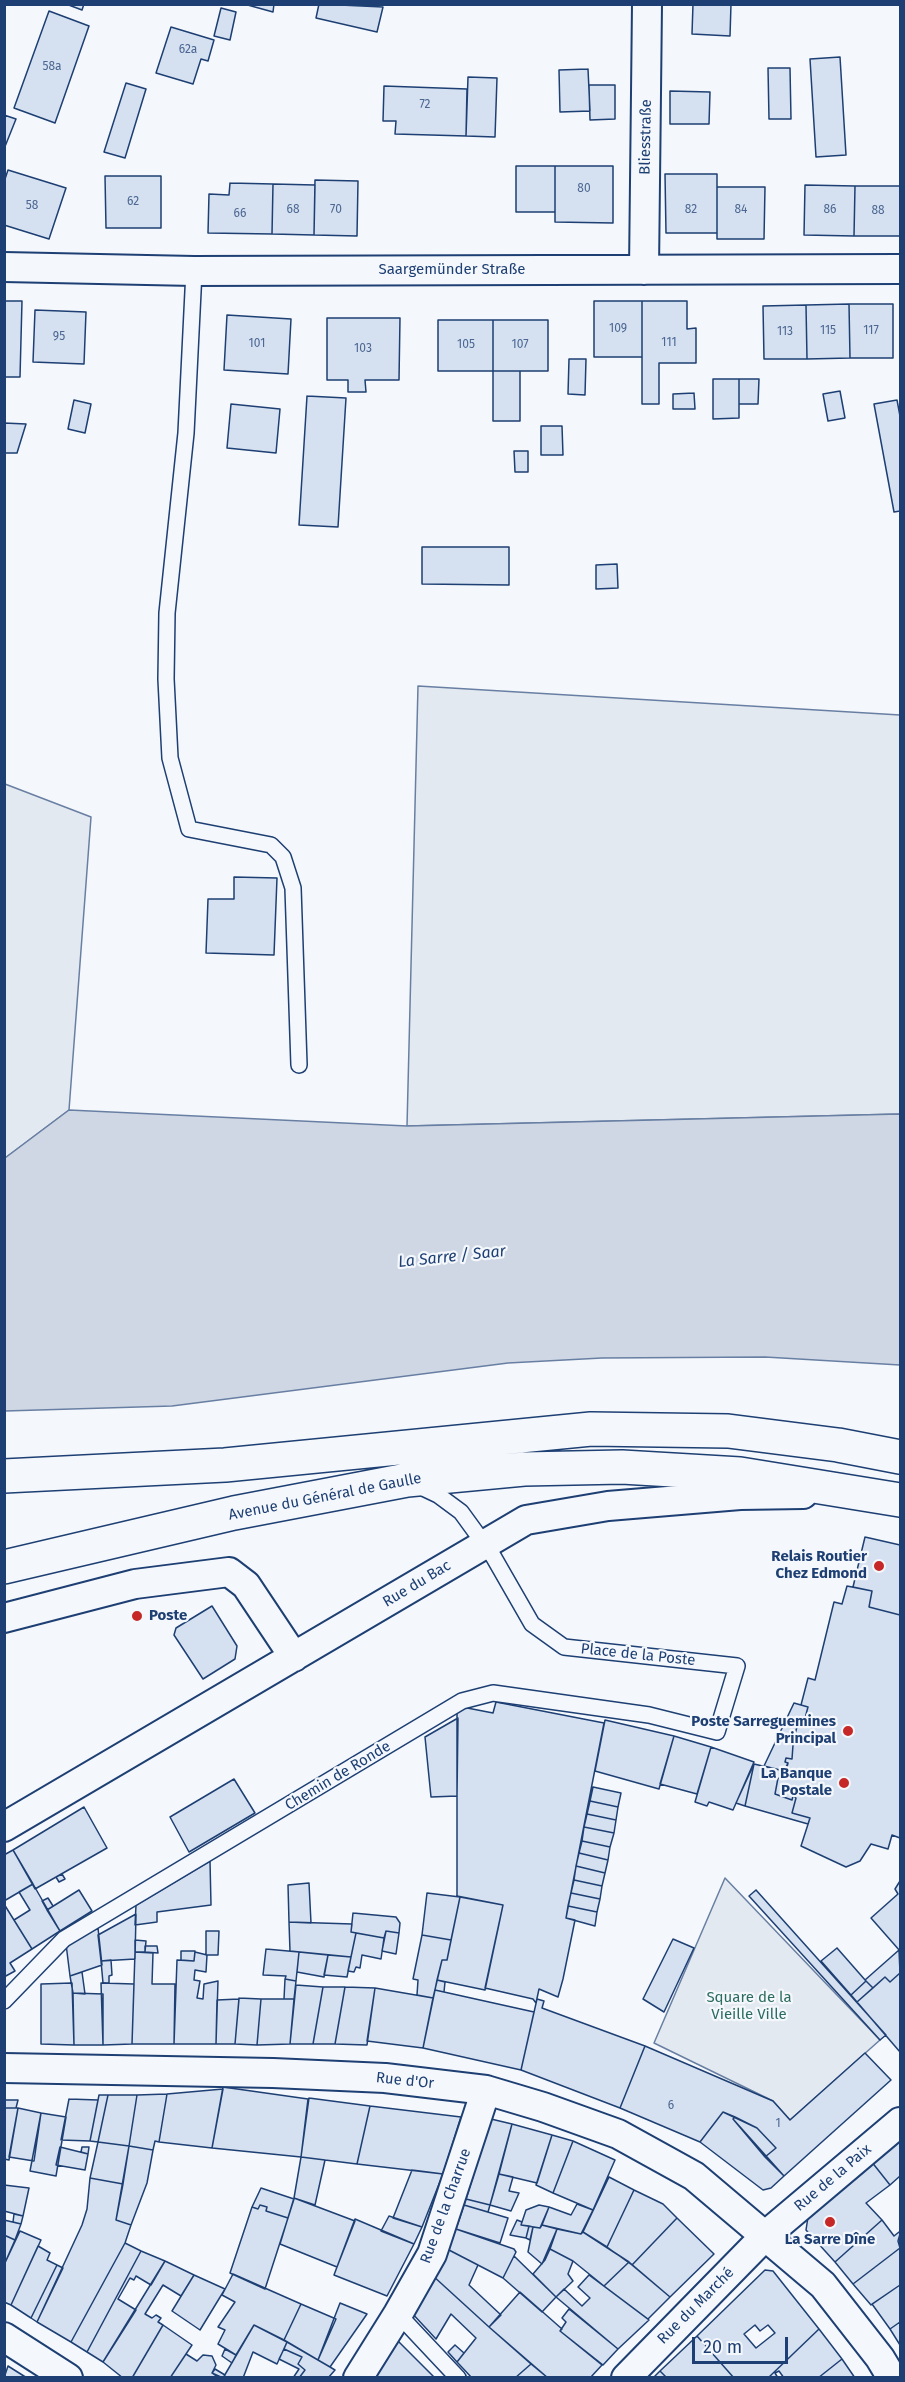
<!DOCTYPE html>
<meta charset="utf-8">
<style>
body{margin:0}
#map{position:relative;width:905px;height:2382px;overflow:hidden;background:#f4f7fb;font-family:"Fira Sans",sans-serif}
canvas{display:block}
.frame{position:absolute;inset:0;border:6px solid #1d3f73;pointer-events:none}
.scale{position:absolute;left:692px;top:2337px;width:96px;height:27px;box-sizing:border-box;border:3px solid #1d3f73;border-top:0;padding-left:8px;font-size:18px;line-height:21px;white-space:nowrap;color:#1d3f73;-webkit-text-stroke:4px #f4f7fb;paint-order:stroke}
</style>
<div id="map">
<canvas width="905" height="2382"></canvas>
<div class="frame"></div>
<div class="scale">20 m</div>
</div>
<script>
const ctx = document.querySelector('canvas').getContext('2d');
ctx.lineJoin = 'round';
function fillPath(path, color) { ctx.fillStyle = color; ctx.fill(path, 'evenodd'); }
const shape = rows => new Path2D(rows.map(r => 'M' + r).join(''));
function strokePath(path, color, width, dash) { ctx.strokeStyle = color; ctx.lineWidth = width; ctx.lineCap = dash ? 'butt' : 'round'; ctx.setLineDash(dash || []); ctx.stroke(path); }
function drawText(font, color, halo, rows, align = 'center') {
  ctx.font = font + ' "Fira Sans",sans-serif'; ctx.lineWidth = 4.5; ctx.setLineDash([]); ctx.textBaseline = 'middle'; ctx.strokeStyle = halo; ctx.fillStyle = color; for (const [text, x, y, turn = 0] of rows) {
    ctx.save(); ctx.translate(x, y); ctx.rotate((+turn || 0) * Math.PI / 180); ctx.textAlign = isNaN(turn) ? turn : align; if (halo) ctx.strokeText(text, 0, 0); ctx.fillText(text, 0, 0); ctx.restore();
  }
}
const green = shape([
 [418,686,900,715,900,1114,407,1126,418,686],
 [5,784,91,817,69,1110,5,1158,5,784],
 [725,1878,880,2040,790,2120,773,2101,654,2043,725,1878]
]);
fillPath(green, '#e3e9f0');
strokePath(green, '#687fa3', 1.5);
const water = shape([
 [69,1110,407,1126,900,1114,900,1365,765,1357,602,1358,508,1363,172,1406,5,1411,5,1158,69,1110]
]);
fillPath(water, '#cfd7e4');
strokePath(water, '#687fa3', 1.5);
const building = shape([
 [66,4,84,4,82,10,66,4],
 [244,4,274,4,273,12,244,4],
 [319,4,383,7,377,32,316,18,319,4],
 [693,4,731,4,730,36,692,34,693,4],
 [221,8,236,12,230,40,214,36,221,8],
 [49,11,89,26,55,123,14,108,49,11],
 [171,27,214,40,208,61,201,59,193,84,156,73,171,27],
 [840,57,846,155,816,157,810,59,840,57],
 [768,68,790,68,791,119,769,119,768,68],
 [588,69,590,111,560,112,559,70,588,69],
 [468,77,497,78,495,137,466,136,468,77],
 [126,83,146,89,125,158,104,152,126,83],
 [589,85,615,85,615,119,590,120,589,85],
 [384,86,467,89,466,136,395,134,396,121,383,121,384,86],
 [670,91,710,92,709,124,670,124,670,91],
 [4,115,16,119,4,149,4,115],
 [516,166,555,166,555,212,516,212,516,166],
 [555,166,613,166,613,223,555,222,555,166],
 [8,170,66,188,49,239,4,225,4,182,8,170],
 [665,174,717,174,717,233,666,233,665,174],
 [105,176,161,176,161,228,106,228,105,176],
 [315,180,358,181,357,236,314,235,315,180],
 [230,183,273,184,272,234,208,233,209,194,229,195,230,183],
 [273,184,315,185,314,235,272,234,273,184],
 [805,185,855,186,854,236,804,235,805,185],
 [855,186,900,186,900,236,854,236,855,186],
 [717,187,765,187,764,239,717,239,717,187],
 [4,301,22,301,20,377,4,377,4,301],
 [594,301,642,301,642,357,594,357,594,301],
 [642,301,687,301,687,329,696,328,696,363,659,363,659,404,642,404,642,301],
 [849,304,893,304,893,358,850,358,849,304],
 [849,304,850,358,807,359,806,305,849,304],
 [806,305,807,359,764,359,763,306,806,305],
 [35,310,86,312,84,364,33,362,35,310],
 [227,315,291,319,288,374,224,370,227,315],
 [327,318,400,318,399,380,365,380,366,392,348,392,348,380,327,380,327,318],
 [438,320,493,320,493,371,438,371,438,320],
 [493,320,548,320,548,371,493,371,493,320],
 [569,359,586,359,585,395,568,394,569,359],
 [493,371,520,371,520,421,493,421,493,371],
 [713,379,739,379,739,418,713,419,713,379],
 [739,379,759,379,758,404,739,404,739,379],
 [840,391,845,418,828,421,823,394,840,391],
 [694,393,695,409,673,409,673,394,694,393],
 [307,396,346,398,338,527,299,525,307,396],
 [74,400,91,404,85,433,68,429,74,400],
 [897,400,900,416,900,511,894,512,874,404,897,400],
 [231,404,280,409,276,453,227,448,231,404],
 [4,423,26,424,17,453,4,453,4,423],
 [541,426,562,426,563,455,541,455,541,426],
 [514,451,528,451,528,472,515,472,514,451],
 [422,547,509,547,509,585,422,584,422,547],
 [617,564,618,588,596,589,596,565,617,564],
 [234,877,277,878,274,955,206,953,208,899,234,899,234,877],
 [865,1537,900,1545,900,1615,869,1607,872,1591,853,1587,865,1537],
 [847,1586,872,1591,869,1607,900,1615,900,1838,892,1835,888,1849,871,1844,860,1861,846,1867,801,1846,810,1818,792,1813,796,1798,793,1796,792,1800,775,1794,778,1778,782,1779,786,1771,788,1763,785,1762,786,1758,792,1759,793,1745,797,1742,793,1741,799,1720,804,1722,808,1707,801,1705,808,1678,815,1680,834,1602,842,1604,847,1586],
 [212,1606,237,1646,235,1659,203,1679,174,1635,176,1628,212,1606],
 [496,1702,604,1723,566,1918,575,1920,563,1979,558,1997,539,1989,536,2003,533,1999,485,1988,503,1905,457,1896,457,1706,493,1713,496,1702],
 [794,1703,808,1707,804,1722,799,1720,793,1741,797,1742,793,1745,792,1759,786,1758,785,1762,788,1763,784,1771,764,1766,794,1703],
 [458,1718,457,1796,431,1797,425,1737,458,1718],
 [605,1720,674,1736,659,1789,595,1771,605,1720],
 [674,1736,711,1747,697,1794,660,1784,674,1736],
 [711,1747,754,1762,733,1810,709,1802,707,1806,695,1802,711,1747],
 [754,1764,784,1771,782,1779,778,1778,775,1794,792,1800,793,1796,796,1798,792,1813,810,1818,808,1824,745,1806,754,1764],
 [754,1764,745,1806,736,1803,754,1764],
 [234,1779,255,1813,189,1852,170,1817,234,1779],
 [593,1787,621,1793,618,1807,590,1801,593,1787],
 [590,1801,618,1807,616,1820,587,1814,590,1801],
 [84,1807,107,1848,35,1889,13,1850,84,1807],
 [587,1814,616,1820,614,1833,584,1827,587,1814],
 [584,1827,614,1833,610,1847,582,1841,584,1827],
 [582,1841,610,1847,608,1860,579,1853,582,1841],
 [13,1850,33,1884,4,1901,4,1855,13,1850],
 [579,1853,608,1860,605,1873,576,1866,579,1853],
 [210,1861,211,1905,157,1912,157,1922,135,1925,136,1905,210,1861],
 [576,1866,605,1873,602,1886,574,1880,576,1866],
 [62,1874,65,1879,59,1882,56,1877,62,1874],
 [574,1880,602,1886,600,1899,571,1893,574,1880],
 [900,1881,900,1951,871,1918,898,1894,895,1889,900,1881],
 [309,1883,311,1923,289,1922,288,1885,309,1883],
 [33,1884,60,1931,32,1949,14,1920,30,1910,19,1892,33,1884],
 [79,1890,92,1911,60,1931,47,1910,79,1890],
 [756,1890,886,2035,880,2040,749,1896,756,1890],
 [427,1893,460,1897,451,1940,422,1935,427,1893],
 [571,1893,600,1899,597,1912,568,1906,571,1893],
 [460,1897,503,1905,485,1990,437,1980,442,1960,447,1960,460,1897],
 [48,1898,53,1906,47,1910,42,1901,48,1898],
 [4,1904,32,1949,10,1963,15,1971,4,1977,4,1904],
 [568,1906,597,1912,595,1926,566,1918,568,1906],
 [353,1913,396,1917,400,1923,399,1933,386,1931,384,1938,351,1932,353,1913],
 [136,1914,135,1959,101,1961,98,1935,136,1914],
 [289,1922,352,1924,351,1932,356,1933,351,1957,290,1951,289,1922],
 [98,1928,102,1965,70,1976,66,1944,98,1928],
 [206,1931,219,1931,218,1955,206,1955,206,1931],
 [386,1931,399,1933,396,1954,382,1951,386,1931],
 [356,1933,384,1938,381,1959,362,1955,360,1968,356,1967,354,1972,348,1971,356,1933],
 [422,1935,451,1940,447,1960,442,1960,433,1998,417,1995,418,1980,413,1979,422,1935],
 [673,1939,694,1948,664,2012,643,1999,673,1939],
 [135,1940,146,1941,145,1952,135,1952,135,1940],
 [145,1946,157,1946,158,1953,145,1952,145,1946],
 [837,1948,866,1981,851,1995,821,1961,837,1948],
 [266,1949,299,1952,296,1981,285,1979,286,1976,263,1975,266,1949],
 [899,1950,900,1973,890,1982,885,1977,873,1988,865,1980,899,1950],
 [181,1951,195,1951,194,1961,181,1960,181,1951],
 [135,1952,153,1953,152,1984,175,1984,174,2044,132,2044,135,1952],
 [195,1952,207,1955,206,1972,195,1970,194,1980,200,1981,197,1998,203,1999,204,1984,218,1981,216,2044,174,2044,177,1960,194,1961,195,1952],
 [299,1952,328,1955,324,1977,297,1972,299,1952],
 [328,1955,351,1957,347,1977,324,1975,328,1955],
 [111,1960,112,1975,109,1976,109,1983,103,1983,101,1961,111,1960],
 [82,1972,85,1994,73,1993,70,1976,82,1972],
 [900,1973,900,2052,857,2002,885,1977,890,1982,900,1973],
 [285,1979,296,1981,294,1999,284,1999,285,1979],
 [437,1980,445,1982,444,1992,435,1990,437,1980],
 [866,1981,873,1988,857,2002,851,1995,866,1981],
 [72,1983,74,2045,41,2044,41,1984,72,1983],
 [101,1983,134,1984,132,2044,103,2045,101,1983],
 [296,1985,323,1987,313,2044,290,2044,296,1985],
 [323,1987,345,1987,335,2044,313,2044,323,1987],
 [345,1987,375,1988,367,2045,335,2044,345,1987],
 [375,1988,433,1998,423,2048,367,2041,375,1988],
 [435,1990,534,2012,521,2070,423,2048,435,1990],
 [73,1993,103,1994,103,2045,74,2045,73,1993],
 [239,1998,261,1999,257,2045,235,2044,239,1998],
 [239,1999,235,2044,216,2044,217,2000,239,1999],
 [261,1999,294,1999,290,2044,257,2045,261,1999],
 [537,1999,544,2001,542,2008,645,2046,620,2108,521,2070,537,1999],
 [645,2046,773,2101,790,2120,865,2053,891,2080,784,2176,765,2157,776,2148,757,2128,723,2112,700,2142,620,2108,645,2046],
 [223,2087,308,2099,301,2157,212,2148,223,2087],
 [223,2089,212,2148,159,2142,167,2094,223,2089],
 [167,2094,159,2142,155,2141,153,2150,129,2146,137,2095,167,2094],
 [99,2095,108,2095,98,2142,90,2141,99,2095],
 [108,2095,137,2095,129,2146,98,2142,108,2095],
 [309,2098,370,2106,357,2164,301,2157,309,2098],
 [69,2099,98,2100,90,2141,61,2140,69,2099],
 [4,2100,18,2100,16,2108,4,2108,4,2100],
 [370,2106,461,2117,443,2174,357,2164,370,2106],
 [4,2108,18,2108,9,2160,4,2159,4,2108],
 [18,2108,41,2113,34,2161,9,2157,18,2108],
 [723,2112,735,2117,733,2119,784,2176,771,2188,763,2190,700,2142,723,2112],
 [41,2113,66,2117,56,2176,30,2171,41,2113],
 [735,2117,757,2128,776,2148,765,2157,733,2119,735,2117],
 [491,2119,512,2124,490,2205,466,2199,491,2119],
 [512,2124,552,2135,537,2183,499,2174,512,2124],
 [552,2135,573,2141,553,2193,536,2185,552,2135],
 [900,2139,900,2176,890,2185,871,2161,900,2139],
 [573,2141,615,2160,593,2210,553,2193,573,2141],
 [98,2142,129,2146,123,2184,90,2178,98,2142],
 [129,2146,153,2150,147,2183,131,2225,116,2220,129,2146],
 [60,2147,88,2154,85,2170,56,2165,60,2147],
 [82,2147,89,2147,88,2154,81,2152,82,2147],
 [301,2157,325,2160,315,2205,294,2198,301,2157],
 [871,2161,890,2185,866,2203,882,2220,835,2262,806,2230,808,2217,871,2161],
 [412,2170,443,2174,422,2227,393,2218,412,2170],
 [499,2174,513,2177,509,2191,519,2193,511,2211,490,2205,499,2174],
 [609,2177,634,2190,607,2247,583,2232,609,2177],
 [90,2178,123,2184,116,2220,131,2225,125,2243,71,2342,37,2322,82,2225,87,2209,90,2178],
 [4,2185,29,2188,23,2216,4,2211,4,2185],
 [261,2188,294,2199,288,2218,266,2211,267,2207,260,2205,258,2209,252,2207,261,2188],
 [634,2190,663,2204,677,2218,632,2265,607,2247,634,2190],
 [294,2198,355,2221,337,2267,280,2244,294,2198],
 [466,2199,490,2205,488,2212,464,2205,466,2199],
 [577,2204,593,2210,581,2234,542,2225,549,2207,571,2215,577,2204],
 [260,2205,267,2207,266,2211,288,2218,265,2289,230,2273,252,2207,258,2209,260,2205],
 [464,2205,508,2218,500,2243,456,2229,464,2205],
 [539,2205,549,2207,540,2228,521,2225,526,2210,539,2205],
 [14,2214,23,2216,21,2224,13,2222,14,2214],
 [389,2216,422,2227,414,2244,381,2231,389,2216],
 [677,2218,714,2254,670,2297,632,2265,677,2218],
 [355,2219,414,2244,387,2296,334,2275,355,2219],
 [4,2220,21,2224,15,2240,4,2235,4,2220],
 [517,2220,522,2222,521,2225,529,2226,526,2238,510,2235,517,2220],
 [882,2220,894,2236,899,2232,900,2234,898,2241,900,2248,853,2284,835,2262,882,2220],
 [542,2225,557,2229,542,2264,528,2252,533,2227,540,2228,542,2225],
 [529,2226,533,2227,530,2240,526,2238,529,2226],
 [456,2229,514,2249,516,2252,503,2278,447,2249,456,2229],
 [557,2229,581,2234,583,2232,629,2262,604,2286,573,2261,550,2249,557,2229],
 [20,2231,41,2240,11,2305,4,2302,4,2265,20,2231],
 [4,2235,15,2240,4,2265,4,2235],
 [125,2243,141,2251,87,2352,71,2342,125,2243],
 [38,2246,50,2253,47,2260,57,2265,31,2318,11,2305,38,2246],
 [900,2248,900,2285,871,2305,853,2284,900,2248],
 [447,2249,478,2265,469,2285,501,2315,489,2327,432,2275,447,2249],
 [550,2249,573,2261,568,2274,573,2281,556,2297,533,2274,545,2260,550,2249],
 [141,2251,165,2261,151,2285,136,2276,134,2280,130,2278,118,2299,136,2310,103,2362,87,2352,141,2251],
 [514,2256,556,2297,542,2312,503,2278,514,2256],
 [165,2261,194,2275,181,2296,163,2285,145,2314,152,2318,156,2315,161,2318,158,2322,163,2325,132,2378,123,2378,103,2362,165,2261],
 [629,2262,670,2297,648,2319,604,2286,629,2262],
 [57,2265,63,2268,37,2322,31,2318,57,2265],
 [765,2270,773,2271,819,2329,768,2378,734,2378,697,2336,765,2270],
 [755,2325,760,2331,768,2325,775,2333,756,2348,744,2334,755,2325],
 [233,2274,301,2304,284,2340,254,2325,236,2355,218,2344,225,2330,218,2327,235,2302,222,2295,233,2274],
 [194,2275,225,2289,200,2330,172,2311,194,2275],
 [432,2275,489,2327,531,2364,515,2378,472,2378,457,2362,476,2338,451,2314,436,2339,410,2311,432,2275],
 [589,2275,649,2320,618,2349,556,2297,564,2289,582,2306,590,2298,578,2287,589,2275],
 [900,2285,900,2322,890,2329,872,2304,900,2285],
 [520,2292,562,2329,560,2331,602,2365,590,2378,548,2378,489,2327,520,2292],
 [340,2303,367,2314,330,2367,318,2360,340,2303],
 [301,2304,336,2319,318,2360,284,2340,301,2304],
 [569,2309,618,2349,603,2365,560,2331,566,2322,562,2318,569,2309],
 [900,2322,900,2345,890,2329,900,2322],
 [163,2325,192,2345,170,2378,132,2378,163,2325],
 [254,2325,287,2342,277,2364,253,2352,243,2378,223,2378,254,2325],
 [819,2329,842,2359,818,2378,784,2378,779,2371,775,2373,778,2378,768,2378,819,2329],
 [393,2336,435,2378,363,2378,393,2336],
 [697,2336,734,2378,667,2378,660,2371,697,2336],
 [287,2342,330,2367,335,2370,328,2378,299,2378,305,2370,298,2364,302,2357,284,2349,287,2342],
 [455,2345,464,2353,457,2362,448,2352,455,2345],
 [225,2349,236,2355,232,2363,222,2356,225,2349],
 [284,2349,302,2357,298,2364,305,2370,299,2378,293,2378,299,2369,279,2359,284,2349],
 [186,2354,197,2361,203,2355,212,2356,216,2365,212,2373,219,2378,170,2378,186,2354],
 [842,2359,855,2378,818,2378,842,2359],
 [531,2364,548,2378,515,2378,531,2364],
 [8,2366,27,2378,4,2378,8,2366],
 [215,2369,225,2375,223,2378,212,2373,215,2369],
 [660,2371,667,2378,653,2378,660,2371]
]);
fillPath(building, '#d5e0f0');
strokePath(building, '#1d3f73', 1.5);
const lane = shape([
 [194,271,186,433,167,613,166,679,170,758,189,829,271,845,283,857,293,888,299,1065],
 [4,2001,64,1939,462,1701,493,1693,649,1715,717,1732,737,1666,564,1647,532,1624,493,1556,461,1512,438,1495,419,1486],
 [398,2314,458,2378]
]);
const street = shape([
 [4,267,194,271,900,269],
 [644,270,647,4],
 [4,1618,135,1584,229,1572,246,1585,294,1657],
 [4,1827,526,1520,608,1506,740,1495,803,1494],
 [4,2068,273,2073,385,2078,486,2090,543,2107,618,2134,694,2176,823,2285,880,2358,892,2378],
 [4,2337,68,2378],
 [358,2378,398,2314,432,2254,486,2090],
 [626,2378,766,2235,900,2122]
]);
const primary = shape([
 [4,1476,225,1465,591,1429,728,1431,838,1445,900,1457],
 [4,1567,234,1513,407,1480,524,1469,622,1467,740,1474,900,1500]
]);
strokePath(lane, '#1d3f73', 18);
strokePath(street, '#1d3f73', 32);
strokePath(primary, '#1d3f73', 36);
strokePath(lane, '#f4f7fb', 15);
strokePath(street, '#f4f7fb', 28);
strokePath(primary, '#f4f7fb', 33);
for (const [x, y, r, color] of [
 [879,1566,6,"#c62828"],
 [137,1616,6,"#c62828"],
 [848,1731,6,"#c62828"],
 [844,1783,6,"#c62828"],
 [830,2222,6,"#c62828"]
]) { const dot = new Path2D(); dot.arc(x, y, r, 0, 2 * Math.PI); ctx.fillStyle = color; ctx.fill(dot); strokePath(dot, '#f4f7fb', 2); }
drawText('12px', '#4b6792', null, [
 ["62a",188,50],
 ["58a",52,67],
 ["72",425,105],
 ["80",584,189],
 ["62",133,202],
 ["58",32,206],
 ["68",293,210],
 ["70",336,210],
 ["82",691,210],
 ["84",741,210],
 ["86",830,210],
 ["88",878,211],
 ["66",240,214],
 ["109",618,329],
 ["115",828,331],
 ["117",871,331],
 ["113",785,332],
 ["95",59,337],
 ["111",669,343],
 ["101",257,344],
 ["105",466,345],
 ["107",520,345],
 ["103",363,349],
 ["6",671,2106],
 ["1",778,2124]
]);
drawText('15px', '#1d3f73', '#f4f7fb', [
 ["Bliesstraße",646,137,-89],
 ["Saargemünder Straße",452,270],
 ["Avenue du Général de Gaulle",325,1497,-11],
 ["Rue du Bac",417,1584,-31],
 ["Place de la Poste",638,1655,6],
 ["Chemin de Ronde",338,1776,-31],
 ["Rue d'Or",405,2081,6],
 ["Rue de la Paix",833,2178,-40],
 ["Rue de la Charrue",446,2206,-70],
 ["Rue du Marché",696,2306,-45]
]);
drawText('bold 15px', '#1d3f73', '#f4f7fb', [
 ["Relais Routier",867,1557],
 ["Chez Edmond",867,1574],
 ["Poste",149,1616,"left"],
 ["Poste Sarreguemines",836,1722],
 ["Principal",836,1739],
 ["La Banque",832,1774],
 ["Postale",832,1791],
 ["La Sarre Dîne",830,2240,"center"]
], 'right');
drawText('15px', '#2c6c60', '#f4f7fb', [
 ["Square de la",749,1998],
 ["Vieille Ville",749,2015]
]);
drawText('italic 16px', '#1d3f73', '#f4f7fb', [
 ["La Sarre / Saar",452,1257,-6]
]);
</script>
